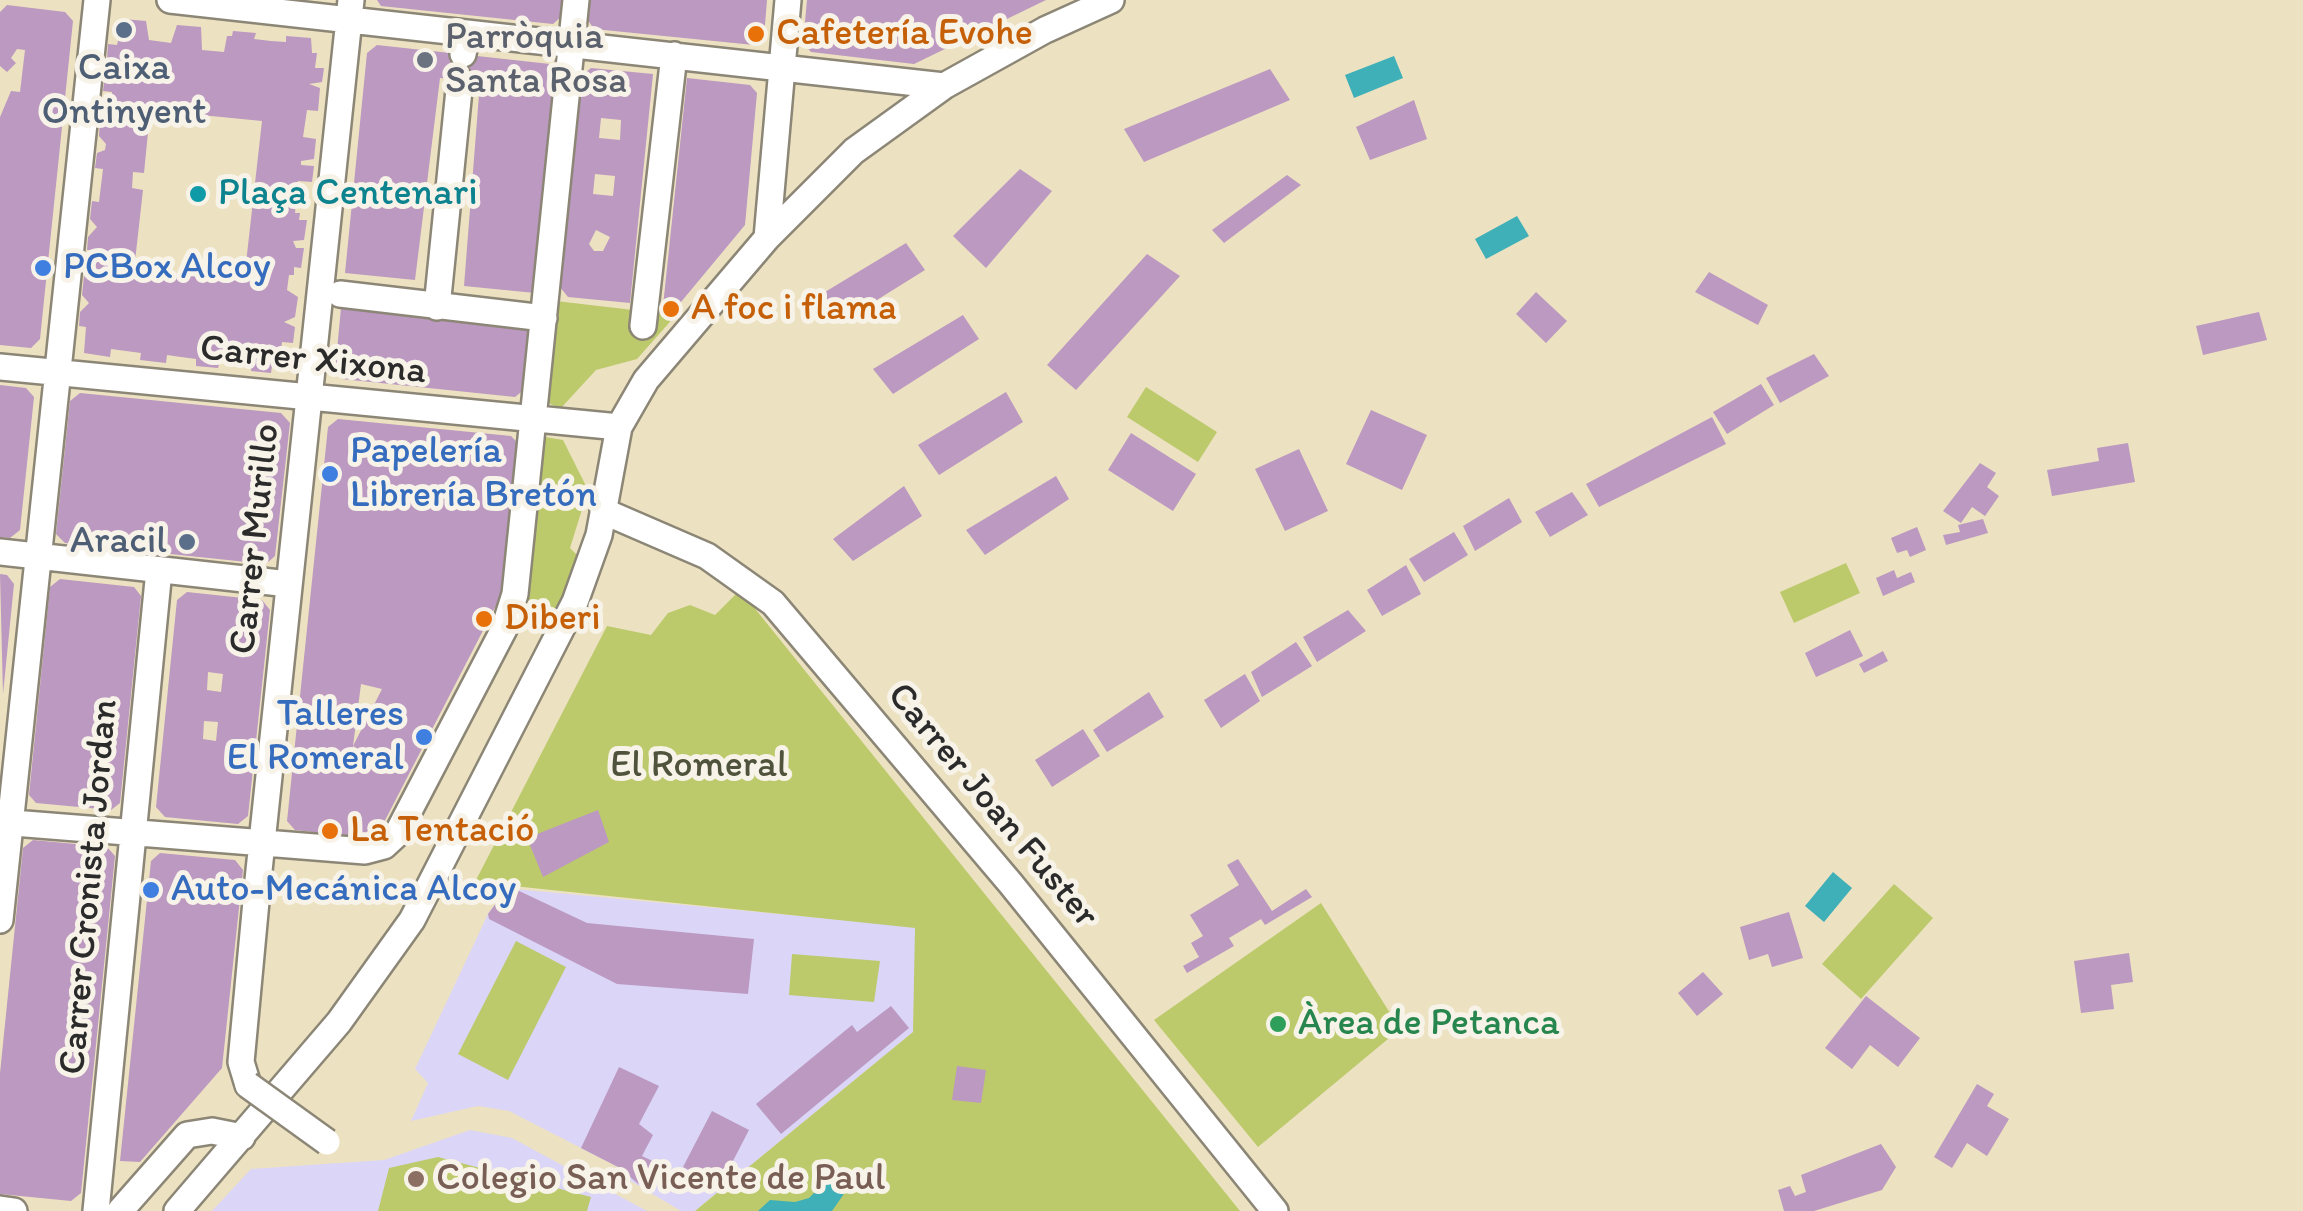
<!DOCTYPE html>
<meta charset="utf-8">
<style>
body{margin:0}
canvas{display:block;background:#ece1c1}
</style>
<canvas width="2303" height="1211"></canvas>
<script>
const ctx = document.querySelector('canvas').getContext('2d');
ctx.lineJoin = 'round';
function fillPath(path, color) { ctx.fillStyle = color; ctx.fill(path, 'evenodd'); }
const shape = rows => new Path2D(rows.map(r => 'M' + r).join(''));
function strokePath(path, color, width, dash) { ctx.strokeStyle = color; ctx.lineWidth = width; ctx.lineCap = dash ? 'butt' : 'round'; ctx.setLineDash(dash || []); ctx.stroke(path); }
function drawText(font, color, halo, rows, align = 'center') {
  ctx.font = font + ' Itim,sans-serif'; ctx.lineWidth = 10; ctx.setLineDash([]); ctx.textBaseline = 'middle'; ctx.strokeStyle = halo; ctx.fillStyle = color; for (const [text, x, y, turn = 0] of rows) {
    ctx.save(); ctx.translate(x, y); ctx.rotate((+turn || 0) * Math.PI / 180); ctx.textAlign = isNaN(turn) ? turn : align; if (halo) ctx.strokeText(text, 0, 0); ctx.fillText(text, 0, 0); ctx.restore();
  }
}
fillPath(shape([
 [515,889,916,927,913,1032,695,1211,681,1211,629,1180,618,1167,509,1111,478,1106,411,1121,428,1083,415,1069,488,914,505,891],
 [470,1130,512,1138,647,1211,212,1211,251,1169,384,1160]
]), '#dbd6f7');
fillPath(shape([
 [556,301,676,315,637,359,596,370,561,408,545,402],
 [1146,387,1217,432,1198,462,1127,417],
 [545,437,563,440,588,490,570,548,576,554,578,567,558,610,536,599,531,606,525,603],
 [1846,563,1860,593,1794,623,1780,592],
 [740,590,1240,1211,695,1211,913,1032,915,928,475,882,607,626,651,635,668,613,690,605,715,615],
 [1894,884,1933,918,1861,999,1822,964],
 [1321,903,1400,1029,1258,1147,1154,1020],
 [516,941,566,967,508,1080,458,1054],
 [792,954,880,961,874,1002,789,995],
 [438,1157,591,1197,587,1211,378,1211,389,1168]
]), '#bcca6c');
fillPath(shape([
 [1394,56,1403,78,1354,98,1345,75],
 [1517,216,1529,236,1486,259,1475,239],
 [1833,872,1852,888,1824,922,1805,906],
 [855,1178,832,1211,758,1211,770,1200,795,1202,809,1198,823,1184]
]), '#3fb0b8');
fillPath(shape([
 [377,0,564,0,562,16,553,24,381,6],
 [589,0,767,0,764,37,754,45,594,29,587,19],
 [807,0,1046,0,914,64,811,52,803,43],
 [7,5,65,12,73,21,40,339,31,348,0,345,0,117,11,91,20,92,25,50,17,49,11,58,16,63,7,72,0,66,0,12],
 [123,19,146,21,149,40,171,43,177,25,201,27,202,50,224,52,227,36,232,36,233,31,256,33,254,39,271,41,286,42,286,36,311,38,312,53,317,53,315,68,324,68,322,82,309,84,320,88,318,111,307,110,303,137,316,139,314,159,301,161,301,165,314,166,312,182,298,181,295,213,300,213,299,220,307,220,304,240,293,241,296,248,304,248,301,268,294,267,294,275,289,275,287,290,298,297,295,317,284,322,295,327,293,343,282,342,279,367,272,366,271,373,251,371,252,364,220,360,218,368,196,366,196,359,181,357,167,355,166,363,140,360,141,353,111,349,110,357,84,353,86,327,79,326,80,312,89,303,82,295,84,276,91,276,93,265,94,250,87,250,88,237,97,227,90,219,92,201,99,202,103,169,95,168,97,153,105,150,106,144,99,136,100,119,109,120,112,92,103,91,105,75,115,65,107,59,108,44,117,45],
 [140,109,262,121,244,281,134,270,143,190,132,188,133,172,144,173,149,122,139,122],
 [377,45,550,64,557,73,535,293,464,286,480,82,440,78,415,280,345,273,367,53],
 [591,68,653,74,630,303,568,297,560,287,581,76],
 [601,118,621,120,620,140,599,138],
 [595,174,615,176,613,196,593,194],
 [596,230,610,237,603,251,594,251,589,244],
 [1270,69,1290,100,1144,162,1124,129],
 [687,78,750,85,757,93,745,225,676,308,663,306],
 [1414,100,1427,139,1370,160,1356,127],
 [1020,169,1052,191,986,268,953,236],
 [1287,175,1301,185,1224,243,1212,230],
 [906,243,925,270,840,323,820,295],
 [1147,254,1180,276,1076,390,1047,365],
 [1709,272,1768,305,1758,325,1695,292],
 [1536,292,1567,321,1546,343,1516,314],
 [341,308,531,327,525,389,515,397,342,379,335,371],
 [2259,312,2267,340,2203,355,2196,326],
 [963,315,979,339,893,394,873,369],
 [1814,354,1829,376,1780,403,1766,378],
 [1761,384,1774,405,1727,434,1713,412],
 [0,385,26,388,34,397,20,530,10,538,0,537],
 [1006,392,1023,422,939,475,918,445],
 [80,393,281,413,290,423,275,556,266,564,65,543,56,534,70,401],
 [1371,410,1427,435,1402,490,1346,464],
 [1712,417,1726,444,1599,507,1586,484],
 [338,419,511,436,520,445,506,586,379,832,367,838,295,830,287,821,328,427],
 [361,684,382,689,353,746,365,753,359,765,352,762,353,746],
 [1131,433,1196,474,1173,511,1108,470],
 [2128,443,2135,482,2052,496,2047,470,2099,461,2097,448],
 [1299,449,1328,511,1285,531,1255,469],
 [1980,463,1996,473,1987,487,1999,496,1985,516,1972,507,1961,523,1943,511],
 [1056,476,1069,499,985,555,966,530],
 [904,486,922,516,853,561,833,539],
 [1572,492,1588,515,1550,537,1535,512],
 [1509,498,1522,522,1475,551,1463,526],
 [1983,519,1988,533,1946,545,1943,535,1960,532,1958,525],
 [1917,527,1926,550,1910,557,1907,550,1897,553,1891,538],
 [1454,532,1468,555,1424,582,1409,559],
 [1406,565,1421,594,1382,616,1367,590],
 [1894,570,1897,578,1911,572,1915,582,1883,596,1876,578],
 [0,574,7,575,14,584,3,694],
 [60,579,134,587,141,596,120,803,111,810,36,803,29,795,50,587],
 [187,592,262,600,270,610,248,816,238,824,165,817,156,807,177,600],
 [208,672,223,674,221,692,207,690],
 [204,721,218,722,216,741,203,739],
 [1348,610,1366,631,1317,662,1303,637],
 [1850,630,1863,656,1816,677,1805,653],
 [1296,642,1312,666,1262,697,1251,672],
 [1883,651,1888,661,1864,673,1859,664],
 [1245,674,1260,701,1221,728,1204,700],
 [1149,692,1164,717,1107,752,1093,730],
 [1083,729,1100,756,1052,787,1035,760],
 [598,810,609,842,543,877,527,838],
 [33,840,107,847,115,856,81,1193,71,1201,0,1194,0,1073,23,848],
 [160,853,235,860,243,870,222,1068,140,1162,120,1161,151,861],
 [1238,859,1272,911,1306,889,1312,897,1265,925,1261,919,1229,938,1234,946,1187,973,1183,966,1199,957,1191,943,1203,936,1190,915,1239,885,1227,865],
 [515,889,587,923,754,939,748,994,617,984,489,919,488,914,505,891],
 [1789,912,1803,958,1772,967,1768,954,1749,960,1740,927],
 [2129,953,2133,982,2111,985,2114,1009,2081,1013,2074,961],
 [1703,972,1723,994,1697,1016,1678,993],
 [1866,996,1920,1038,1898,1067,1870,1045,1852,1069,1825,1048],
 [891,1006,909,1028,781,1134,756,1104,852,1025,857,1032],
 [957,1066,986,1070,981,1103,952,1100],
 [619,1067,659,1086,639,1124,653,1135,642,1156,661,1165,648,1192,618,1167,581,1148],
 [1977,1084,1994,1094,1987,1106,2009,1119,1987,1156,1967,1143,1952,1168,1934,1157],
 [712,1111,749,1130,720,1186,683,1167],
 [1881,1144,1896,1167,1882,1190,1814,1211,1784,1211,1778,1190,1790,1186,1795,1196,1806,1192,1801,1175]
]), '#bc99c0');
const minor = shape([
 [170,0,944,86],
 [463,54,464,49],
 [767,238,788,0],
 [340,294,544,318],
 [437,307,460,80],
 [643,326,674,55],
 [0,367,619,427],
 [603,511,707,556,773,603,1011,884,1275,1211],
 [0,552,289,584],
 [0,822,365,851,384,846,397,834,504,629,515,594,576,0],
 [0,920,97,0],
 [248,1085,241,1062,258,880,351,0],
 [0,1209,14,1211],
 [96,1211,159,570],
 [120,1211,187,1135,212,1131,242,1137],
 [177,1211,339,1022,412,920,575,602,599,535,619,427,646,380,767,238,854,151,944,86,1045,30,1111,0]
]);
strokePath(minor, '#8c8676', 30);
strokePath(minor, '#fff', 25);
const minorBridge = shape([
 [248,1085,327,1142]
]);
strokePath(minorBridge, '#8c8676', 30, []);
strokePath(minorBridge, '#fff', 25);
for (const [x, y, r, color] of [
 [124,30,10,"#5c6f8a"],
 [756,34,10,"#e8710a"],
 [425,60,10,"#6b7280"],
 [198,194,10,"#0f9aa8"],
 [43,268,10,"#3f7fe0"],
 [671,309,10,"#e8710a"],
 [330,474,10,"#3f7fe0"],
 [187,542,10,"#5c6f8a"],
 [484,619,10,"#e8710a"],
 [424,737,10,"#3f7fe0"],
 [330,831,10,"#e8710a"],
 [151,890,10,"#3f7fe0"],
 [1278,1024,10,"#2e9e5b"],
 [416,1179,10,"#8d6e63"]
]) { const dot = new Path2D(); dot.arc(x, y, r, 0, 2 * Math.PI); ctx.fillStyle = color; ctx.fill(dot); strokePath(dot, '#f7f3e8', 4); }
drawText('38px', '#c56008', '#f7f3e8', [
 ["Cafetería Evohe",776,34],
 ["A foc i flama",691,309],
 ["Diberi",504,619],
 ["La Tentació",350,831]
], 'left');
drawText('38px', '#5b616d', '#f7f3e8', [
 ["Parròquia",445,38],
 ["Santa Rosa",445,82]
], 'left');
drawText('38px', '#4e5e75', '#f7f3e8', [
 ["Caixa",124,69],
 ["Ontinyent",124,113],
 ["Aracil",167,542,"right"]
]);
drawText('38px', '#0d838f', '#f7f3e8', [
 ["Plaça Centenari",218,194]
], 'left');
drawText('38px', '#366cbe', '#f7f3e8', [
 ["PCBox Alcoy",63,268],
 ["Papelería",350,452],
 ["Librería Bretón",350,496],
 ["Talleres",404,715,"right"],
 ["El Romeral",404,759,"right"],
 ["Auto-Mecánica Alcoy",171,890]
], 'left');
drawText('38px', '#2b2b2b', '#f7f3e8', [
 ["Carrer Xixona",313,361,6],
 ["Carrer Murillo",256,539,-84],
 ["Carrer Joan Fuster",992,806,50],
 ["Carrer Cronista Jordan",90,887,-85]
]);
drawText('38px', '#4f533b', '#f7f3e8', [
 ["El Romeral",699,766]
]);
drawText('38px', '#27864d', '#f7f3e8', [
 ["Àrea de Petanca",1298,1024]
], 'left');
drawText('38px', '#785e54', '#f7f3e8', [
 ["Colegio San Vicente de Paul",436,1179]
], 'left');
</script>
